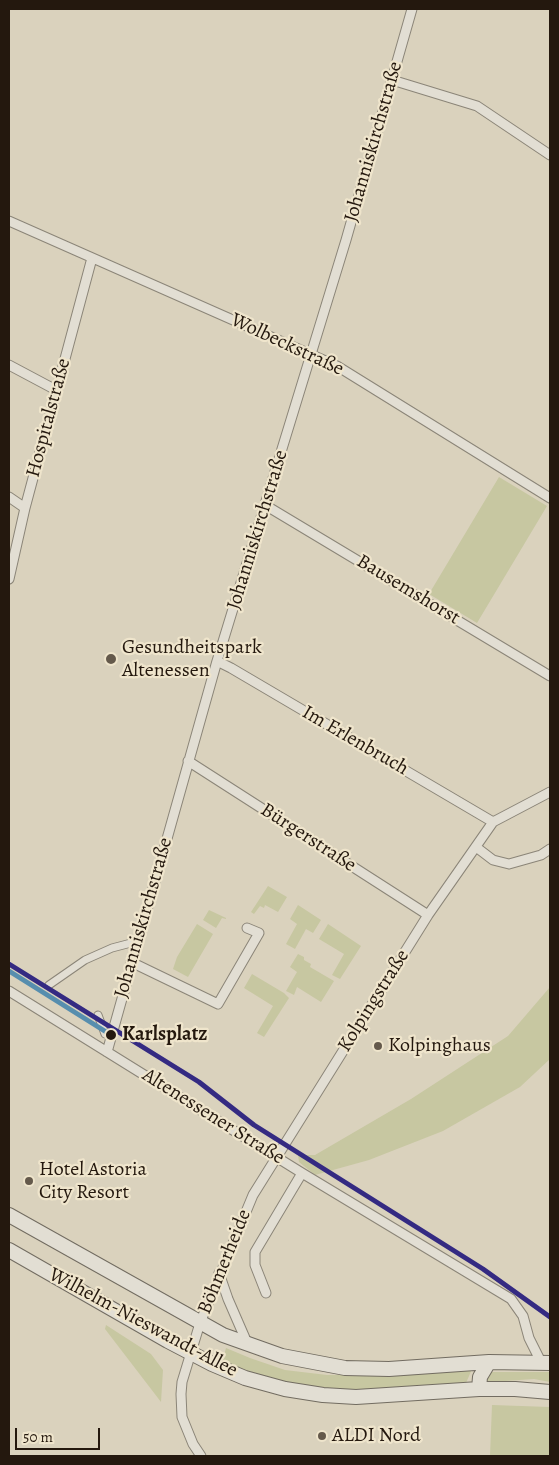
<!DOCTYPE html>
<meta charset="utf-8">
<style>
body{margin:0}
#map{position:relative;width:559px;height:1465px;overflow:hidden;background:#dad2bd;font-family:Alegreya,serif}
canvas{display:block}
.frame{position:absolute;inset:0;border:10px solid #24180e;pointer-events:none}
.scale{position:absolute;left:15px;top:1428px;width:85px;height:22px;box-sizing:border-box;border:2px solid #24180e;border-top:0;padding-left:6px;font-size:15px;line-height:18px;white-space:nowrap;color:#24180e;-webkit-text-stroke:4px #efe5cc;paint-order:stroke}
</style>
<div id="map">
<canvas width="559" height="1465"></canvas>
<div class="frame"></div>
<div class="scale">50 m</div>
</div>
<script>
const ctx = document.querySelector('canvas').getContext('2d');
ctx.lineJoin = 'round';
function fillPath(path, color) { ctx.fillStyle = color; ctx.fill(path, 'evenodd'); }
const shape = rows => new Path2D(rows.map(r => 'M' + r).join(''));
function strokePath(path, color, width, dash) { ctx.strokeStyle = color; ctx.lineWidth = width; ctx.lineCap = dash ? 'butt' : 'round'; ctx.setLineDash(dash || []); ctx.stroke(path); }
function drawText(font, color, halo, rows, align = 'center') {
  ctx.font = font + ' Alegreya,serif'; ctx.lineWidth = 4.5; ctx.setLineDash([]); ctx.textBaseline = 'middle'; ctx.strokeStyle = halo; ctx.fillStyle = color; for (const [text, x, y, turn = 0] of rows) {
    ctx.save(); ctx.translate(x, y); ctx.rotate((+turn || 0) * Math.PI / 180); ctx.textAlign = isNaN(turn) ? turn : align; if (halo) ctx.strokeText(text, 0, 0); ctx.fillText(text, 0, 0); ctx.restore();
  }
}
fillPath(shape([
 [499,477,547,506,477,623,429,594],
 [268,886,287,897,278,912,265,905,264,908,260,906,254,914,251,912],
 [298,905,321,920,313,933,306,929,295,949,286,944,297,924,290,919],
 [209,910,226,918,226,919,222,918,216,928,203,920],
 [197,924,213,934,188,977,173,969,177,957],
 [328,924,361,946,340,979,332,975,344,954,319,939],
 [298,954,304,957,304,960,311,964,310,967,334,981,321,1002,297,987,294,995,286,991,297,972,290,967],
 [252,974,284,993,289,998,264,1037,257,1033,273,1006,244,988],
 [550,987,550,1059,520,1087,443,1131,369,1160,315,1175,299,1162,298,1155,315,1155,411,1099,508,1036],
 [106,1325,151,1354,163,1370,161,1402,105,1329],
 [226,1348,250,1358,285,1370,327,1375,388,1375,472,1369,466,1383,357,1391,319,1389,291,1384,259,1376,222,1362],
 [491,1372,550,1372,550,1382,534,1379,491,1382,486,1380],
 [492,1405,550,1407,550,1456,490,1456]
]), '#c7c7a1');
const pedestrian = shape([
 [49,985,85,960,112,948,131,943,136,945],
 [98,1015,105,1034]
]);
const minor = shape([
 [392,80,477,106,550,155],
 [9,221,337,366,550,498],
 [9,365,56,390],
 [9,497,25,508],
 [265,505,550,676],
 [9,579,25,508,92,258],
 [217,661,231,668,493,822],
 [188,761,428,915],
 [476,847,493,860,509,864,541,855,550,849],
 [131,962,218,1004,259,933,247,928],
 [9,991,302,1173,511,1299,523,1316,529,1338,541,1362],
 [107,1052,217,661,346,240,412,9],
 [219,1273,228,1299,248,1345],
 [266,1293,255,1265,255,1252,302,1173],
 [201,1456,193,1444,182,1417,181,1394,182,1382,200,1323,253,1195,428,915,493,822,550,792]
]);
const secondary = shape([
 [9,1215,223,1335,282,1356,345,1368,389,1369,489,1362,550,1363],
 [9,1250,168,1341,212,1364,245,1378,285,1389,323,1395,356,1397,479,1389,515,1389,550,1392],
 [479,1389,480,1377,489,1362]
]);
strokePath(pedestrian, '#8b8578', 9);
strokePath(minor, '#8b8578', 11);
strokePath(secondary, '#726c61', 16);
strokePath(pedestrian, '#e2ded3', 7);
strokePath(minor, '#e2ded3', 9);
strokePath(secondary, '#e2ded3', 14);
strokePath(shape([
 [9,964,199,1082,254,1125,483,1269,550,1317]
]), '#342a82', 5);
strokePath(shape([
 [9,971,111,1035]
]), '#578eae', 5);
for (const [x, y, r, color] of [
 [111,659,6,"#64594b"],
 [111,1035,6,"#24180e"],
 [378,1046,5,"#64594b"],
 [29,1181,5,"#64594b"],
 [322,1436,5,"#64594b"]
]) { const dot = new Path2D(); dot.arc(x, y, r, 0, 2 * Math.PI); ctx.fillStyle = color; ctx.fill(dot); strokePath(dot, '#efe5cc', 2); }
drawText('20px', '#24180e', '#efe5cc', [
 ["Johanniskirchstraße",374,142,-74],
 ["Wolbeckstraße",287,345,25],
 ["Hospitalstraße",49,418,-75],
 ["Johanniskirchstraße",258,530,-73],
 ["Bausemshorst",408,590,31],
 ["Im Erlenbruch",355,741,30],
 ["Bürgerstraße",308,838,33],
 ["Johanniskirchstraße",144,918,-74],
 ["Kolpingstraße",374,1001,-58],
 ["Altenessener Straße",213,1117,32],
 ["Böhmerheide",225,1262,-68],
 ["Wilhelm-Nieswandt-Allee",143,1323,28]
]);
drawText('20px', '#24180e', '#efe5cc', [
 ["Gesundheitspark",122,648],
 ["Altenessen",122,671],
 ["Kolpinghaus",388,1046],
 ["Hotel Astoria",39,1170],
 ["City Resort",39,1193],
 ["ALDI Nord",332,1436]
], 'left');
drawText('bold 20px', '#24180e', '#efe5cc', [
 ["Karlsplatz",122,1035]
], 'left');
</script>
